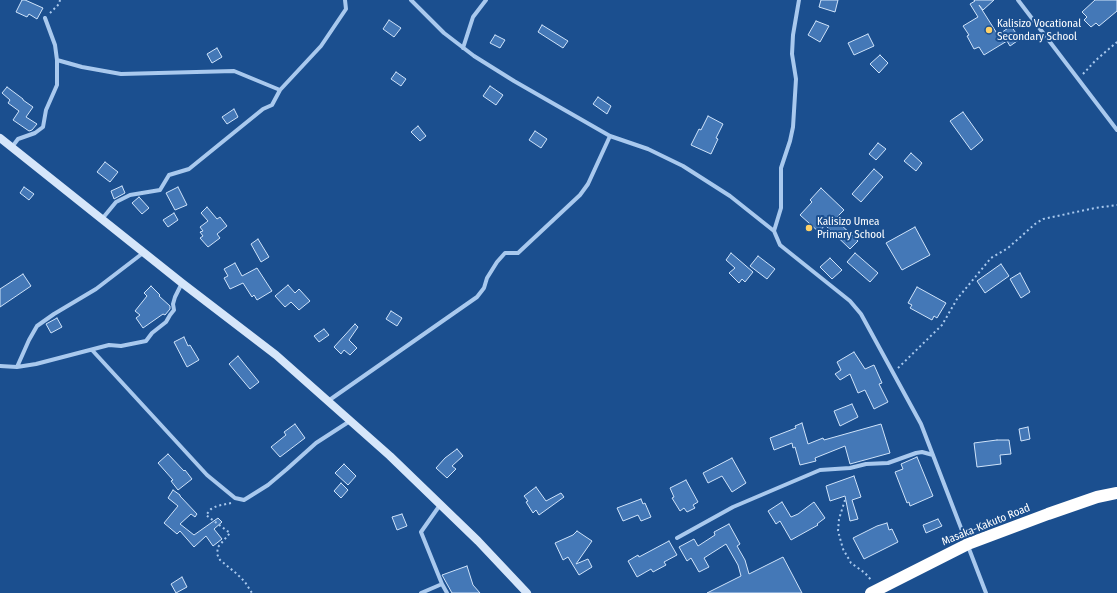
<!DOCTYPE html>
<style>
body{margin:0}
canvas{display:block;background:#1b4f8f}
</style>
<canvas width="1117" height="593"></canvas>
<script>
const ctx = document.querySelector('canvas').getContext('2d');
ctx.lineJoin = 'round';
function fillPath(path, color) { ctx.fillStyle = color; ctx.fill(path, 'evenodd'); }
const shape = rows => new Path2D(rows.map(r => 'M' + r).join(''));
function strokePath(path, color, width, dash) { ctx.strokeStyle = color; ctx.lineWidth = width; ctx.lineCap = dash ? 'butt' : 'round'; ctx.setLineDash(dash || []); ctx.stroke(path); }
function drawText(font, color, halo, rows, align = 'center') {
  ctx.font = font + ' "Fira Sans Condensed",sans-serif'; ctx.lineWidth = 4; ctx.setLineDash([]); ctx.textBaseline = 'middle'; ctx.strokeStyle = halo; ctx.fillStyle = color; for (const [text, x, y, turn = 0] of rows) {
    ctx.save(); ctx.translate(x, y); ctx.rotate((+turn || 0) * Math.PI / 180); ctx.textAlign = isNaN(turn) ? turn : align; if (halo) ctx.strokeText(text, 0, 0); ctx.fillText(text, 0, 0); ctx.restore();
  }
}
const building = shape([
 [22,0,25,0,43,8,37,19,29,14,27,17,16,12,22,0],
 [821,0,838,0,835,12,819,7,821,0],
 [974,0,994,0,983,10,979,5,998,35,1011,26,1020,39,1010,46,1007,41,984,55,979,47,974,49,967,36,969,35,963,26,978,17,970,4,975,1,974,0],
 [1095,0,1117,0,1117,11,1099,26,1096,23,1091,27,1084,20,1087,17,1082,12,1095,0],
 [389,20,401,28,394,37,383,29,389,20],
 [816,21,829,26,820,42,808,35,816,21],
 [542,25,568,41,563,48,538,32,542,25],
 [868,34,874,46,854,55,848,43,868,34],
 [495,35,505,40,500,48,490,43,495,35],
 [217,48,222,57,212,63,207,54,217,48],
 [880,55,888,63,879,73,870,64,880,55],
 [396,72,406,79,401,86,391,79,396,72],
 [490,86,503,95,496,105,483,96,490,86],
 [7,87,23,99,23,100,33,107,26,117,37,124,32,130,29,131,13,120,19,111,8,103,10,100,2,93,7,87],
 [598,97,611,106,607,114,593,104,598,97],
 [234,109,238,117,227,124,222,117,234,109],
 [963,112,983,140,971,150,950,121,963,112],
 [708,116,723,124,716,138,718,139,711,154,691,145,699,129,701,130,708,116],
 [418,126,426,136,420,141,411,132,418,126],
 [535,131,547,139,541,148,529,140,535,131],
 [878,143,886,149,876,160,869,154,878,143],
 [911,153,922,163,916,171,904,161,911,153],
 [105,162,118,172,110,182,97,172,105,162],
 [874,169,883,177,861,202,852,194,874,169],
 [122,186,125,193,114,199,111,191,122,186],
 [24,187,34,194,29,200,20,193,24,187],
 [178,187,187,205,175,210,166,193,178,187],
 [821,188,844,210,835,219,858,241,850,249,825,225,819,232,800,215,812,202,810,200,821,188],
 [139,197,149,208,142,214,132,203,139,197],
 [207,207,217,219,220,217,227,226,217,234,220,238,208,247,200,238,203,236,200,232,203,231,200,227,208,221,201,213,207,207],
 [174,213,178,220,168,227,163,220,174,213],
 [915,227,930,255,902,270,886,243,915,227],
 [258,239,269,257,261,262,251,244,258,239],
 [731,253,753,272,745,282,742,279,739,283,729,273,735,268,726,260,731,253],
 [855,253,878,273,870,282,847,262,855,253],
 [758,256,775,269,767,279,750,266,758,256],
 [830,258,842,270,832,279,820,267,830,258],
 [235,263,242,276,257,268,272,291,257,300,254,295,252,297,243,283,230,289,224,278,228,276,224,269,235,263],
 [1001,264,1009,276,985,293,977,281,1001,264],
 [1020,273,1030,292,1021,298,1010,279,1020,273],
 [23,274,31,286,0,307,0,289,23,274],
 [288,285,295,293,299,289,310,301,299,310,291,302,285,307,275,296,288,285],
 [151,286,160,295,159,296,170,306,170,309,165,315,163,314,143,328,136,318,140,315,135,311,147,296,144,293,151,286],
 [917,287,946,303,937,318,934,316,932,320,910,308,912,305,908,303,917,287],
 [391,311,402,318,397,326,386,319,391,311],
 [57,318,62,327,51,333,46,324,57,318],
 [355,324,358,327,349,340,357,348,350,355,344,350,341,354,334,347,355,324],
 [324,329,329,335,319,342,314,336,324,329],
 [184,337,188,346,190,345,199,360,187,367,174,342,184,337],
 [854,352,865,369,874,365,882,383,879,384,888,402,874,409,865,390,858,393,850,374,840,380,835,374,841,370,837,362,854,352],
 [238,356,259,382,250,389,229,364,238,356],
 [852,404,858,417,840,426,834,411,852,404],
 [802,423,808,444,823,438,824,440,881,424,890,453,850,464,845,446,815,458,816,461,800,465,795,447,793,448,792,443,774,450,770,438,796,428,795,426,802,423],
 [295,424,305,438,280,457,271,447,286,435,284,432,295,424],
 [1028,427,1030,439,1021,441,1019,429,1028,427],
 [997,440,1009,440,1011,454,1000,455,1001,464,977,467,974,443,997,440],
 [457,449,463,456,452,466,456,469,447,478,436,468,445,458,457,449],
 [168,454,184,471,185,470,192,479,178,490,171,481,173,480,158,463,168,454],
 [917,457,933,496,910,506,909,502,907,503,895,472,903,469,901,464,917,457],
 [732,458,746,483,732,492,722,476,708,483,703,473,732,458],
 [344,464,356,476,348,485,335,473,344,464],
 [854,476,861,497,852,500,858,519,850,521,845,496,830,501,826,486,854,476],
 [686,480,698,502,693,505,695,508,687,512,684,508,680,511,672,498,674,497,670,488,686,480],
 [341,483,348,490,341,498,334,491,341,483],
 [536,487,546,501,561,493,564,497,539,515,536,510,533,513,526,502,528,501,524,496,536,487],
 [173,490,180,495,180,496,197,514,195,517,191,514,180,524,194,535,218,518,222,522,214,529,222,539,213,546,206,536,194,547,180,531,177,534,164,523,178,506,168,498,173,490],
 [641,499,643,504,645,503,651,517,641,521,638,515,623,521,617,508,641,499],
 [782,502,791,517,798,514,814,502,825,518,817,524,818,525,791,540,780,521,776,524,768,511,782,502],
 [402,514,407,526,397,530,392,517,402,514],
 [938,519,942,526,926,533,923,525,938,519],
 [887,523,889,530,892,529,898,542,864,559,853,538,877,526,887,523],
 [729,524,740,544,737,546,745,560,749,574,783,557,802,593,707,593,741,576,738,565,726,544,704,558,709,567,699,572,691,558,687,561,679,547,694,539,698,546,715,535,714,532,729,524],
 [577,531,592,541,576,564,588,559,592,567,579,575,568,557,563,560,555,543,573,535,577,531],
 [669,541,677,555,664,562,666,565,653,572,651,569,637,577,628,561,638,555,639,557,669,541],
 [467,566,473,585,480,593,452,593,442,575,467,566],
 [182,577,187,587,176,593,171,584,182,577]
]);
fillPath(building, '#4478b7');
strokePath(building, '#cfe3fa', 1);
strokePath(shape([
 [50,13,59,4,60,0],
 [1083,74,1096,60,1117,42],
 [898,368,942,325,957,299,991,258,1008,248,1035,224,1043,219,1095,208,1117,205],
 [845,500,839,519,838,531,843,549,851,563,865,573,872,581],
 [231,503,217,506,211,509,206,515,230,533,218,547,217,554,220,560,237,574,245,582,252,593]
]), '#a9c9ee', 2, [2, 3]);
strokePath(shape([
 [411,0,444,33,474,56,514,81,610,136,648,149,683,166,730,196,774,231,780,245,850,301,861,314,921,424,986,593],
 [1018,0,1117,130],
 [463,48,473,17,486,0],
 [57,60,82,67,121,74,234,71,280,90],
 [12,147,18,139,35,133,43,127,46,110,57,85,57,60,55,45,45,18],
 [102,219,116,202,130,195,160,190,169,175,189,169,263,109,272,105,280,90,321,46,346,9,345,0],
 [774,231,781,208,781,168,790,141,793,127,796,79,792,54,793,35,799,0],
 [92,350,207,475,235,498,244,500,268,485,287,469,316,443,350,421],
 [0,366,17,367,36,364,109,345,121,346,146,341,152,333,166,322,170,315,174,310,173,304,175,297,182,283],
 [17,367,29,340,37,326,54,314,96,289,143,253],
 [328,401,477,297,484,288,487,278,497,262,505,253,518,253,580,195,588,184,610,136],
 [440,505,421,532,442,584,447,593],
 [677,538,733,507,820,470,850,468,866,464,888,463,916,453,922,452,933,455],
 [421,593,442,584]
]), '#a9c9ee', 4);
strokePath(shape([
 [0,138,182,283,276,355,390,456,478,541,527,593]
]), '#d6e6fa', 8);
strokePath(shape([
 [871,593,968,544,1048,514,1097,497,1117,493]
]), '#fff', 12);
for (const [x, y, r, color] of [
 [989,30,4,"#ffd166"],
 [809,228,4,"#ffd166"]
]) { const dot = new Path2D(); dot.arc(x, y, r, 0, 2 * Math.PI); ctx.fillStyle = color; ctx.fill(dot); strokePath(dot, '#1b4f8f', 1.5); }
drawText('11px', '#fff', '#1b4f8f', [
 ["Kalisizo Vocational",997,24],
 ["Secondary School",997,37],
 ["Kalisizo Umea",817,222],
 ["Primary School",817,235]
], 'left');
drawText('11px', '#fff', '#1b4f8f', [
 ["Masaka-Kakuto Road",986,525,-22]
]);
</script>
